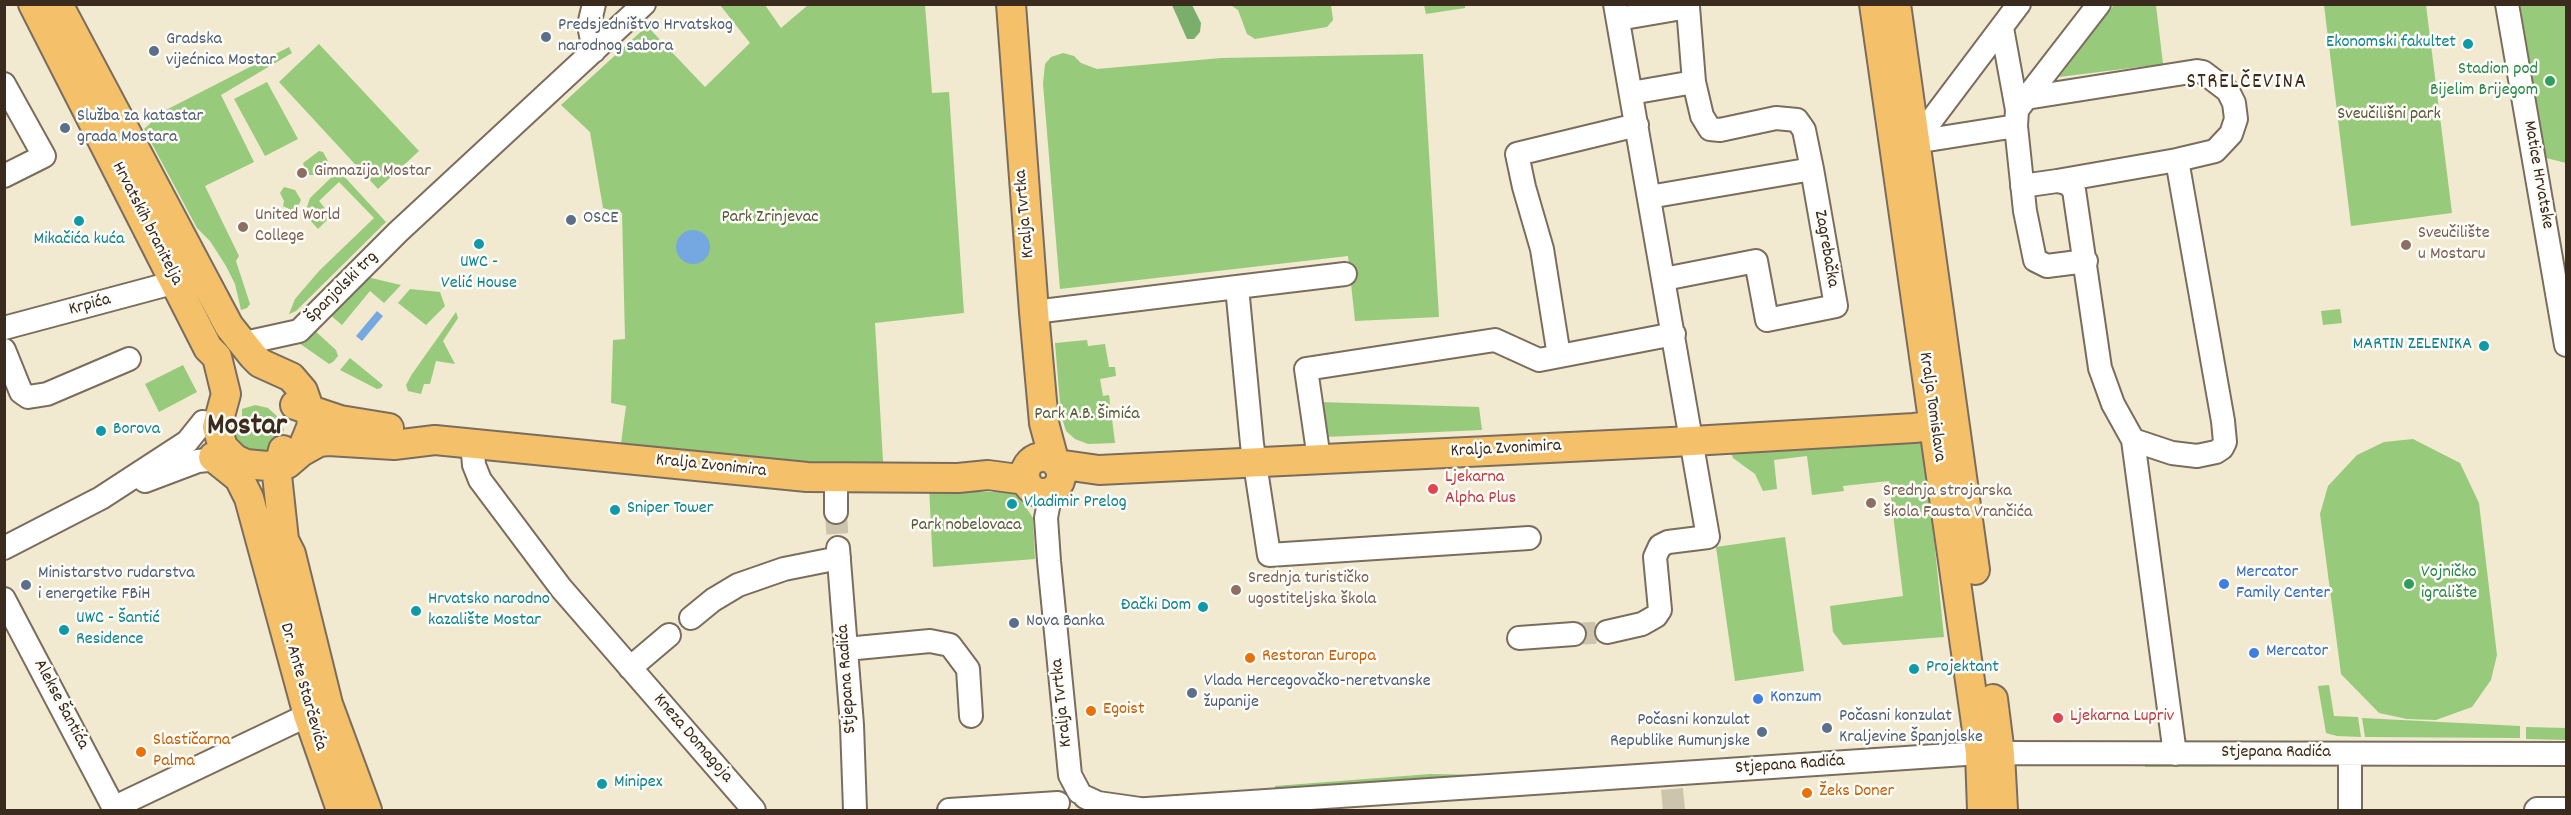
<!DOCTYPE html>
<meta charset="utf-8">
<style>
body{margin:0}
#map{position:relative;width:2571px;height:815px;overflow:hidden;background:#f1ead1;font-family:Dekko,sans-serif}
canvas{display:block}
.frame{position:absolute;inset:0;border:6px solid #3b2a1e;pointer-events:none}
</style>
<div id="map">
<canvas width="2571" height="815"></canvas>
<div class="frame"></div>
</div>
<script>
const ctx = document.querySelector('canvas').getContext('2d');
ctx.lineJoin = 'round';
function fillPath(path, color) { ctx.fillStyle = color; ctx.fill(path, 'evenodd'); }
const shape = rows => new Path2D(rows.map(r => 'M' + r).join(''));
function strokePath(path, color, width, dash) { ctx.strokeStyle = color; ctx.lineWidth = width; ctx.lineCap = dash ? 'butt' : 'round'; ctx.setLineDash(dash || []); ctx.stroke(path); }
function drawText(font, color, halo, rows, align = 'center') {
  ctx.font = font + ' Dekko,sans-serif'; ctx.lineWidth = 5; ctx.setLineDash([]); ctx.textBaseline = 'middle'; ctx.strokeStyle = halo; ctx.fillStyle = color; for (const [text, x, y, turn = 0] of rows) {
    ctx.save(); ctx.translate(x, y); ctx.rotate((+turn || 0) * Math.PI / 180); ctx.textAlign = isNaN(turn) ? turn : align; if (halo) ctx.strokeText(text, 0, 0); ctx.fillText(text, 0, 0); ctx.restore();
  }
}
fillPath(shape([
 [720,5,765,5,781,28,808,5,925,5,932,93,949,92,964,313,875,323,884,478,619,458,626,406,611,403,613,340,625,339,622,213,603,208,590,132,561,105,647,26,705,87,750,43],
 [1233,5,1331,5,1333,20,1327,27,1255,39,1247,34,1238,10,1232,6],
 [1424,5,1465,5,1465,8,1426,14],
 [2114,5,2156,5,2163,64,2059,77],
 [2324,5,2426,5,2452,213,2351,226],
 [2520,5,2566,5,2566,163,2546,158],
 [319,44,419,151,378,189,279,82],
 [289,47,292,53,221,95,254,162,205,186,239,256,236,261,250,304,247,308,241,310,235,284,226,266,210,241,197,228,144,129,164,111],
 [1063,53,1074,56,1081,63,1097,69,1221,58,1423,54,1439,317,1355,321,1348,256,1060,289,1043,84,1045,64,1051,57],
 [267,82,298,139,265,156,234,99],
 [319,151,323,152,328,161,315,175,310,175,306,172,303,163],
 [337,172,341,173,386,222,296,311,289,314,295,299,319,271,374,218,339,182,319,201,331,216,318,229,310,220,307,207,310,198],
 [284,187,295,190,301,200,295,212,283,206,284,201,280,193],
 [367,277,401,285,384,303,370,291,342,325,329,314],
 [410,289,440,292,445,306,426,325,398,303],
 [2340,309,2342,323,2323,325,2321,311],
 [456,312,458,318,443,341,455,364,436,361,430,384,424,384,421,394,408,391,406,385,412,374],
 [313,329,336,350,338,356,333,362,329,364,299,343],
 [1087,340,1088,346,1105,344,1109,367,1115,367,1116,376,1100,379,1103,396,1109,395,1115,443,1088,444,1075,439,1066,431,1061,415,1055,343],
 [350,358,383,385,381,388,377,389,340,370],
 [183,365,197,392,159,412,145,384],
 [1318,402,1479,407,1482,430,1325,437],
 [255,405,268,408,279,418,284,430,268,465,235,447,236,435,242,419,242,409],
 [1918,435,1922,443,1931,510,1944,637,1843,645,1833,632,1830,606,1903,596,1889,481,1843,486,1844,491,1812,495,1807,456,1774,460,1777,489,1763,491,1755,474,1733,458,1727,444],
 [2413,439,2460,463,2479,503,2497,655,2491,680,2472,707,2436,720,2407,719,2379,713,2341,674,2320,514,2328,486,2357,455,2384,442],
 [929,486,962,487,971,492,1013,492,1020,498,1033,518,1035,559,933,567],
 [1785,537,1804,671,1735,681,1716,547],
 [2329,685,2334,716,2358,717,2361,737,2337,736,2326,733,2318,686],
 [2362,718,2520,726,2520,738,2365,737],
 [2526,727,2566,728,2566,740,2526,739],
 [2348,756,2350,766,2145,767,2145,760],
 [1727,761,1275,794,1275,786,1430,774,1488,775]
]), '#97ca7b');
fillPath(shape([
 [1172,5,1192,5,1201,23,1200,32,1194,39,1187,39]
]), '#79ae6b');
fillPath(shape([
 '676 247a17 17 0 1 1 34 0a17 17 0 1 1-34 0Z',
 [377,311,383,316,362,341,356,336]
]), '#75a7e0');
strokePath(shape([
 [836,512,838,548],
 [1574,634,1607,632],
 [1672,789,1674,810]
]), '#cdc4ad', 22, [22, 11]);
const minor = shape([
 [2507,4,2566,345],
 [1618,19,1688,7,1687,4],
 [2002,28,2017,110],
 [594,51,589,25,594,4],
 [1694,82,1702,116,1710,129,1720,130,1776,118,1797,120,1804,130,1812,169],
 [4,84,44,156,4,176],
 [1631,93,1694,82,1688,7],
 [2026,98,2197,71,2203,72,2228,91,2234,103,2236,119,2231,134,2215,151,2177,160],
 [1915,142,2019,4],
 [1915,142,2016,126],
 [2057,181,2177,160,2223,421,2225,442,2222,448,2216,452,2197,456,2172,453,2133,440],
 [2022,186,2057,181,2067,183,2074,190,2100,368,2113,404,2133,440,2175,754],
 [1649,197,1812,169,1836,306,1767,320,1756,261,1664,279],
 [2086,261,2047,266,2035,260,2025,211,2016,126,2017,110,2099,4],
 [1237,287,1345,274],
 [1034,312,1237,287,1252,444,1269,555,1529,538],
 [4,328,176,282],
 [249,342,299,331,398,232,644,4],
 [4,350,21,392,28,397,47,394,129,359],
 [1559,356,1542,249,1524,187,1517,154,1637,125],
 [472,442,474,465,480,480,561,588,754,810],
 [1319,459,1306,369,1495,340,1539,360,1674,334],
 [145,481,198,461,228,458],
 [1051,491,1046,518,1049,561,1070,775,1079,792],
 [836,512,836,478],
 [4,548,101,498,187,442,203,422],
 [838,548,852,725,855,810],
 [4,599,115,810],
 [691,618,713,600,738,585,784,569,839,558],
 [1607,632,1642,624,1656,616,1660,610,1655,557,1660,546,1668,542,1708,537,1615,4],
 [1519,638,1574,634],
 [846,649,930,641,950,645,968,669,971,716],
 [630,668,669,635],
 [2350,754,2350,810],
 [1085,797,1098,803,1140,809],
 [113,808,308,715],
 [949,810,1058,803],
 [1132,810,1980,753,2566,754],
 [2536,810,2537,809,2566,809]
]);
const major = shape([
 [33,4,208,348,217,357,226,394,217,427,223,447,235,459,246,464,267,466,287,464,301,452,312,425,310,411,303,391,291,377,260,363,253,356,229,326,58,4],
 [1011,4,1034,312,1044,423,1054,460],
 [1874,4,1975,716,1980,753,1982,810],
 [1896,4,1975,570],
 [295,405,340,420,389,428],
 [283,450,277,475,284,540,291,554,328,704,367,810],
 [301,452,319,442,328,441,394,445,435,440,807,477,958,478,988,475,1026,480],
 '1025 475a18 18 0 1 1 36 0a18 18 0 1 1-36 0Z',
 [213,457,239,478,249,498,308,715,341,810],
 [1057,464,1099,470,1692,441,1914,428,1954,423],
 [1993,699,2000,754,2003,810]
]);
strokePath(minor, '#7b6d5d', 26);
strokePath(major, '#7b6d5d', 32);
strokePath(minor, '#fff', 22);
strokePath(major, '#f4c16a', 28);
for (const [x, y, r, color] of [
 [546,37,6,"#5c6f8a"],
 [2468,44,6,"#0f9aa8"],
 [154,51,6,"#5c6f8a"],
 [2550,81,6,"#2e9e5b"],
 [65,128,6,"#5c6f8a"],
 [302,173,6,"#8d6e63"],
 [571,220,6,"#5c6f8a"],
 [79,221,6,"#0f9aa8"],
 [243,227,6,"#8d6e63"],
 [479,244,6,"#0f9aa8"],
 [2406,245,6,"#8d6e63"],
 [2484,346,6,"#0f9aa8"],
 [101,431,6,"#0f9aa8"],
 [1433,489,6,"#e0444e"],
 [1871,503,6,"#8d6e63"],
 [1012,504,6,"#0f9aa8"],
 [615,510,6,"#0f9aa8"],
 [2224,584,6,"#3f7fe0"],
 [2409,584,6,"#2e9e5b"],
 [26,585,6,"#5c6f8a"],
 [1236,590,6,"#8d6e63"],
 [1203,607,6,"#0f9aa8"],
 [416,611,6,"#0f9aa8"],
 [1014,623,6,"#5c6f8a"],
 [64,630,6,"#0f9aa8"],
 [2254,653,6,"#3f7fe0"],
 [1250,658,6,"#e8710a"],
 [1914,669,6,"#0f9aa8"],
 [1192,693,6,"#5c6f8a"],
 [1758,699,6,"#3f7fe0"],
 [1091,711,6,"#e8710a"],
 [2058,718,6,"#e0444e"],
 [1827,728,6,"#5c6f8a"],
 [1762,732,6,"#5c6f8a"],
 [141,752,6,"#e8710a"],
 [602,784,6,"#0f9aa8"],
 [1807,793,6,"#e8710a"]
]) { const dot = new Path2D(); dot.arc(x, y, r, 0, 2 * Math.PI); ctx.fillStyle = color; ctx.fill(dot); strokePath(dot, '#fdfcf7', 2); }
drawText('18px', '#4e5e75', '#fdfcf7', [
 ["Predsjedništvo Hrvatskog",558,27],
 ["narodnog sabora",558,48],
 ["Gradska",166,41],
 ["vijećnica Mostar",166,62],
 ["Služba za katastar",77,118],
 ["grada Mostara",77,139],
 ["OSCE",583,220],
 ["Ministarstvo rudarstva",38,575],
 ["i energetike FBiH",38,596],
 ["Nova Banka",1026,623],
 ["Vlada Hercegovačko-neretvanske",1204,683],
 ["županije",1204,704],
 ["Počasni konzulat",1839,718],
 ["Kraljevine Španjolske",1839,739],
 ["Počasni konzulat",1750,722,"right"],
 ["Republike Rumunjske",1750,743,"right"]
], 'left');
drawText('18px', '#0d838f', '#fdfcf7', [
 ["Ekonomski fakultet",2456,44,"right"],
 ["Mikačića kuća",79,241,"center"],
 ["UWC -",479,264,"center"],
 ["Velić House",479,285,"center"],
 ["MARTIN ZELENIKA",2472,346,"right"],
 ["Borova",113,431],
 ["Vladimir Prelog",1024,504],
 ["Sniper Tower",627,510],
 ["Hrvatsko narodno",428,601],
 ["kazalište Mostar",428,622],
 ["Đački Dom",1191,607,"right"],
 ["UWC - Šantić",76,620],
 ["Residence",76,641],
 ["Projektant",1926,669],
 ["Minipex",614,784]
], 'left');
drawText('18px', '#27864d', '#fdfcf7', [
 ["Stadion pod",2538,71],
 ["Bijelim Brijegom",2538,92],
 ["Vojničko",2421,574,"left"],
 ["igralište",2421,595,"left"]
], 'right');
drawText('18px', '#575a3a', '#fdfcf7', [
 ["Sveučilišni park",2389,116],
 ["Park Zrinjevac",770,219],
 ["Park A.B. Šimića",1087,416],
 ["Park nobelovaca",966,527]
]);
drawText('18px', '#785e54', '#fdfcf7', [
 ["Gimnazija Mostar",314,173],
 ["United World",255,217],
 ["College",255,238],
 ["Sveučilište",2418,235],
 ["u Mostaru",2418,256],
 ["Srednja strojarska",1883,493],
 ["škola Fausta Vrančića",1883,514],
 ["Srednja turističko",1248,580],
 ["ugostiteljska škola",1248,601]
], 'left');
drawText('18px', '#3b2a1e', '#fdfcf7', [
 ["Matice Hrvatske",2537,175,80],
 ["Kralja Tvrtka",1026,214,-95],
 ["Hrvatskih branitelja",146,224,63],
 ["Zagrebačka",1825,249,80],
 ["Španjolski trg",343,288,-45],
 ["Krpića",90,306,-15],
 ["Kralja Tomislava",1931,407,82],
 ["Kralja Zvonimira",1506,450,-3],
 ["Kralja Zvonimira",711,467,6],
 ["Stjepana Radića",848,679,-94],
 ["Dr. Ante Starčevića",302,687,74],
 ["Kralja Tvrtka",1063,703,-96],
 ["Alekse Šantića",60,705,62],
 ["Kneza Domagoja",692,739,49],
 ["Stjepana Radića",2276,754],
 ["Stjepana Radića",1790,766,-4]
]);
drawText('18px', '#be3a42', '#fdfcf7', [
 ["Ljekarna",1445,479],
 ["Alpha Plus",1445,500],
 ["Ljekarna Lupriv",2070,718]
], 'left');
drawText('18px', '#366cbe', '#fdfcf7', [
 ["Mercator",2236,574],
 ["Family Center",2236,595],
 ["Mercator",2266,653],
 ["Konzum",1770,699]
], 'left');
drawText('18px', '#c56008', '#fdfcf7', [
 ["Restoran Europa",1262,658],
 ["Egoist",1103,711],
 ["Slastičarna",153,742],
 ["Palma",153,763],
 ["Žeks Doner",1819,793]
], 'left');
ctx.letterSpacing = '1.5px';
drawText('21px', '#3b2a1e', '#fdfcf7', [
 ["STRELČEVINA",2247,84]
]);
ctx.letterSpacing = '0px';
drawText('bold 30px', '#3b2a1e', '#fdfcf7', [
 ["Mostar",247,429]
]);
</script>
